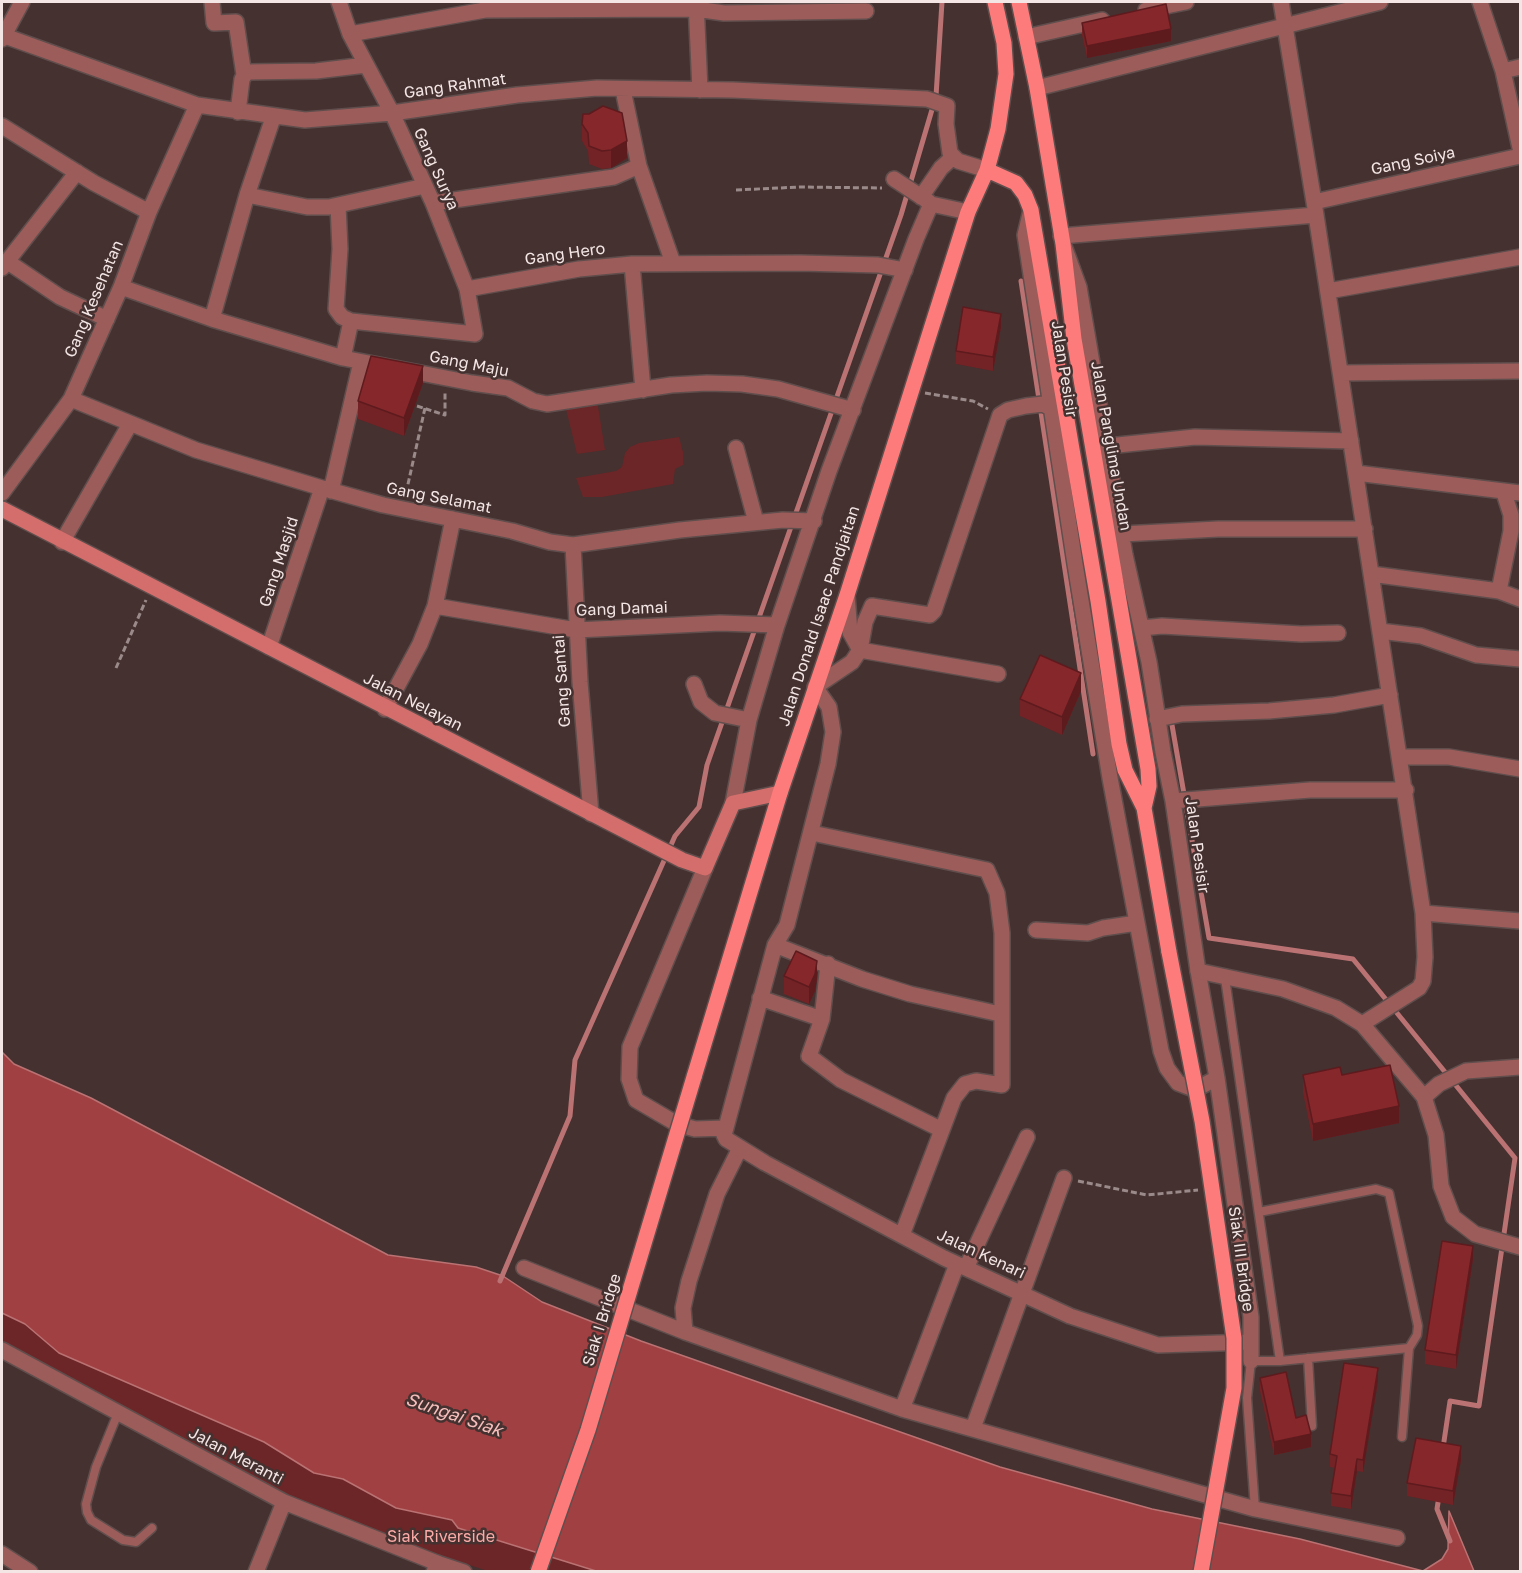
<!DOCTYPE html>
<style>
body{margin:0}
#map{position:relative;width:1522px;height:1573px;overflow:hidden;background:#443130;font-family:"Golos Text",sans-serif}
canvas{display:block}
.frame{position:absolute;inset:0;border:3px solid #f3e6e5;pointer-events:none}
</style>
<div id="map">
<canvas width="1522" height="1573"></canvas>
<div class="frame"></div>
</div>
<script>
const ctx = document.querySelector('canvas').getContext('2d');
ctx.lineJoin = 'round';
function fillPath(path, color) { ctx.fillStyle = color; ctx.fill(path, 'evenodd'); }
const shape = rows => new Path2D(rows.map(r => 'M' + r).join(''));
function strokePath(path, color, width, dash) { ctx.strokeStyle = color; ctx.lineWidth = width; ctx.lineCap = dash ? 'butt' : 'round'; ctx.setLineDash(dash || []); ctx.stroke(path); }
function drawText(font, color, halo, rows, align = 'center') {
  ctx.font = font + ' "Golos Text",sans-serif'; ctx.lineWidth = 5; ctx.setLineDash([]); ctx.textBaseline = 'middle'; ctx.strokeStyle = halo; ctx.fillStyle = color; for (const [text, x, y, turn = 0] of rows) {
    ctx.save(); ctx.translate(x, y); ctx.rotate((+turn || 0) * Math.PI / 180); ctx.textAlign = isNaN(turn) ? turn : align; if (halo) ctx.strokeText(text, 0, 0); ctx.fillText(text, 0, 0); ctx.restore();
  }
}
fillPath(shape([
 [597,400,605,450,577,454,565,405],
 [679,437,683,452,683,465,675,469,673,484,602,497,583,497,576,478,616,471,622,467,625,453,630,447,639,443],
 [2,1313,25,1324,59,1353,264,1442,314,1473,343,1479,396,1508,452,1520,596,1571,488,1571,441,1556,288,1496,2,1345]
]), '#6c2627');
const water = shape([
 [2,1052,14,1064,91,1098,388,1255,476,1267,503,1276,542,1302,641,1341,1000,1467,1152,1509,1300,1539,1423,1571,1442,1559,1448,1549,1449,1511,1474,1571,596,1571,458,1528,452,1520,396,1508,343,1479,314,1473,264,1442,59,1353,25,1324,2,1313,2,1052]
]);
fillPath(water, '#a14042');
strokePath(water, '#ba7273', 1.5);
strokePath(shape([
 [1021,281,1093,754],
 [1172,725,1209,938,1353,959,1515,1158,1479,1406,1450,1401,1443,1448],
 [500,1281,570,1116,575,1060,675,836,699,807,707,765,901,215,936,96,942,2],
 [1439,1496,1437,1509,1450,1541]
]), '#ba7273', 5);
const service = shape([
 [1225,978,1280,1361],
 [1259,1212,1376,1189,1389,1193,1418,1326,1417,1335,1409,1348,1402,1437],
 [1308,1358,1312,1426],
 [118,1413,96,1467,86,1504,87,1512,91,1520,123,1540,136,1542,152,1528],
 [1255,1509,1247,1398,1251,1361,1280,1361,1409,1348]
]);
const minor = shape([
 [212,2,214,23,236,22,244,75],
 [339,2,350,34,392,113,433,203,467,289,475,334,351,321,343,358],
 [696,2,700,90],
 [1281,2,1314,202,1423,913,1425,957,1423,981,1419,988,1362,1024],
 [1480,2,1503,71,1520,148],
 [1146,10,1186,2],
 [350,34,485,10,696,9,724,13,866,11],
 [2,35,197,105,305,120,392,113,517,95,597,88,733,90,927,99,947,106,946,124,950,153,958,161,987,170],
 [1026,37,1102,20],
 [2,39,22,2],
 [1503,71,1520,67],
 [1037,88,1380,2],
 [623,90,639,166],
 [238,112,242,79,247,72,316,71,366,65],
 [2,126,94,183,149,212],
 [894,179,929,202],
 [247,195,307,207,329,207,425,186],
 [921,197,941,168,953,157],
 [1314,202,1520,156],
 [433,203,614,177,639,166,673,263],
 [338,205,340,249,336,309,342,317,351,321],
 [1031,210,1025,235,1075,564,1110,778,1161,1051,1167,1068,1178,1083,1191,1088,1202,1086,1217,1078],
 [1061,236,1316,215],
 [1064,246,1079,287,1125,555,1149,662,1163,752,1173,801,1198,971,1217,1078,1251,1317,1251,1361],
 [8,262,60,297,107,319],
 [632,264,643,390],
 [2,268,77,172],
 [121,287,212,319,343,358,472,383,508,388,533,401,547,404,671,385,707,383,742,384,778,389,853,410],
 [467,289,579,269,632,264,800,263,878,265,905,270],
 [1328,291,1520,257],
 [212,319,247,195,273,118],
 [1341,373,1520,371],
 [71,399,196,450,322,488,383,505,512,531,550,542,573,545,680,530,783,520,814,521],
 [1052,409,1043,404,1026,406,1008,410,1000,415,934,611,930,615,872,606,865,622,860,650,852,662,815,687,829,707,833,732,828,764,787,925,775,945,724,1135,726,1139,765,1163,944,1258,1070,1316,1158,1345,1251,1342],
 [1108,446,1195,437,1351,441],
 [736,448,756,522],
 [1356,473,1520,493],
 [331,491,361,362],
 [2,493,71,399,121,287,149,212,197,105],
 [1122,534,1218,529,1365,529],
 [62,542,130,424],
 [573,545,580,682,591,814],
 [1371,574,1499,591,1511,531,1511,515,1504,493],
 [1499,591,1520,599],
 [847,595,850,632,860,650],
 [435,606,576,630,720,623,777,625],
 [1142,628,1162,626,1301,634,1338,633],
 [1380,631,1421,636,1476,655,1520,659],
 [269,647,322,488],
 [860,650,998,674],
 [694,684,701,702,715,713,749,720],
 [385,709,420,644,435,606,453,519],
 [1157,719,1182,714,1269,711,1334,705,1390,695],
 [1400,757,1449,757,1520,769],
 [1173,801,1310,790,1406,790],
 [733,803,749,720,777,625,829,471,916,239,931,204,968,212],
 [812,833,987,870,997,893,1002,933,1002,1085,976,1081,965,1084,954,1098,942,1130],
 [705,868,630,1047,629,1079,636,1100,677,1124,695,1129,726,1128],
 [1423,913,1520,921],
 [1036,930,1088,933,1103,928,1137,923],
 [775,945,862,979,910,994,1000,1014],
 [828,964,822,1019,809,1056,841,1080,942,1130,902,1235],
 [760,998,822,1019],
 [1424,1097,1439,1084,1466,1071,1520,1067],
 [740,1148,717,1194,689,1281,683,1308,685,1332,902,1409,1255,1509,1397,1538],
 [524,1268,685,1332],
 [966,1268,1027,1137],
 [2,1350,284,1502,437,1563],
 [902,1409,957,1264],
 [973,1428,1064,1178],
 [2,1554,30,1572],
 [256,1572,284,1502]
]);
const tertiary = shape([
 [1198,971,1283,989,1336,1008,1362,1024,1424,1097,1436,1135,1441,1186,1453,1217,1475,1234,1520,1247],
 [434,1572,437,1563,464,1572]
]);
const secondary = shape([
 [2,509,682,860,705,868,733,803,780,793]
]);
const primary = shape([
 [1019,2,1037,88,1063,244,1074,339,1148,769,1149,786,1144,808,1169,952],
 [987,170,1016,183,1025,195,1031,210,1098,601,1119,744,1125,770,1144,808],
 [694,1077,780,793,847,595,968,212,987,170,998,129,1006,74,1004,43,995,2]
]);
strokePath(service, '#604e4d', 11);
strokePath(minor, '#604e4d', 18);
strokePath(tertiary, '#604e4d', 18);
strokePath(secondary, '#604e4d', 18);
strokePath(primary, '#604e4d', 18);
strokePath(shape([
 [736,190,800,187,882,188],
 [925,393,973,401,988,409],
 [417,406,445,415,445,392],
 [406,493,425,408],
 [116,668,146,600],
 [1078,1181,1147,1195,1198,1190]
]), '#9a8a89', 3, [6, 3]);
strokePath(service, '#9c5c5a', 8);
strokePath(minor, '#9c5c5a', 15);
strokePath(tertiary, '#9c5c5a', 15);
strokePath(secondary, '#d46e6c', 15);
strokePath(primary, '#fe7b7b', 15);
const primaryBridge = shape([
 [1169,952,1202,1121,1234,1338,1234,1388,1201,1572],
 [538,1572,588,1430,694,1077]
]);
strokePath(primaryBridge, '#604e4d', 18, []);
strokePath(primaryBridge, '#fe7b7b', 15);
fillPath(shape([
 [1082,23,1171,41,1087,58,1082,35],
 [582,124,627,158,611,168,602,169,589,164,588,151,582,141],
 [1001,327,993,371,956,364,956,351],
 [423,383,404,436,358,419,358,401],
 [1081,691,1062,735,1020,716,1020,699],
 [784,976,817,978,815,991,809,1004,784,994],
 [1303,1075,1342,1075,1399,1123,1313,1141,1303,1093],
 [1473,1259,1456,1369,1425,1364,1425,1350],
 [1260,1378,1296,1418,1311,1447,1274,1455,1260,1391],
 [1378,1381,1363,1472,1357,1471,1351,1509,1331,1506,1331,1493,1335,1468,1330,1467,1330,1454],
 [1461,1460,1453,1505,1407,1496,1407,1483]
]), '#732225');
fillPath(shape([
 [1171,29,1171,41,1087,58,1087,46],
 [627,141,627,158,611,168,611,150],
 [1001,314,1001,327,993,371,993,357],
 [423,366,423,383,404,436,404,418],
 [1081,673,1081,691,1062,735,1062,717],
 [817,961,817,978,815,991,809,1004,809,987],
 [1399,1106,1399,1123,1313,1141,1313,1124],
 [1473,1246,1473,1259,1456,1369,1456,1355],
 [1378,1368,1378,1381,1363,1472,1363,1460],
 [1311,1434,1311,1447,1274,1455,1274,1442],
 [1461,1446,1461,1460,1453,1505,1453,1491],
 [1357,1459,1357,1471,1351,1509,1351,1496]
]), '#5e1b1e');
const building = shape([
 [1166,4,1171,29,1087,46,1082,23,1166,4],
 [603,106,622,113,627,141,611,150,602,151,589,146,588,133,582,124,583,114,589,114,603,106],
 [963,307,1001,314,993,357,956,351,963,307],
 [371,356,423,366,404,418,358,401,371,356],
 [1040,655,1081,673,1062,717,1020,699,1040,655],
 [796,951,817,961,815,974,809,987,784,976,796,951],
 [1390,1065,1399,1106,1313,1124,1303,1075,1340,1067,1342,1075,1390,1065],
 [1442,1241,1473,1246,1456,1355,1425,1350,1442,1241],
 [1344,1363,1378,1368,1363,1460,1357,1459,1351,1496,1331,1493,1337,1456,1330,1454,1344,1363],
 [1286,1372,1296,1418,1306,1415,1311,1434,1274,1442,1260,1378,1286,1372],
 [1416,1438,1461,1446,1453,1491,1407,1483,1416,1438]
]);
fillPath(building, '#86272b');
strokePath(building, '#5e1b1e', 1.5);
drawText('16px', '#f3e6e5', '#443130', [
 ["Gang Rahmat",455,86,-8],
 ["Gang Soiya",1413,161,-12],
 ["Gang Surya",436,169,66],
 ["Gang Hero",565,254,-8],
 ["Gang Kesehatan",94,299,-67],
 ["Gang Maju",469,364,11],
 ["Jalan Pesisir",1064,369,81],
 ["Jalan Panglima Undan",1111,446,80],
 ["Gang Selamat",439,498,11],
 ["Gang Masjid",279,562,-72],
 ["Gang Damai",622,609,-2],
 ["Jalan Donald Isaac Pandjaitan",819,616,-72],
 ["Gang Santai",562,681,-94],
 ["Jalan Nelayan",413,702,27],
 ["Jalan Pesisir",1197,845,82],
 ["Jalan Kenari",981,1254,25],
 ["Siak III Bridge",1241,1259,82],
 ["Siak I Bridge",602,1320,-73],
 ["Jalan Meranti",236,1456,28]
]);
drawText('16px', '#fbaba7', '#443130', [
 ["Siak Riverside",441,1537]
]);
drawText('italic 18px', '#f5bebb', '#443130', [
 ["Sungai Siak",454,1415,19]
]);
</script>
